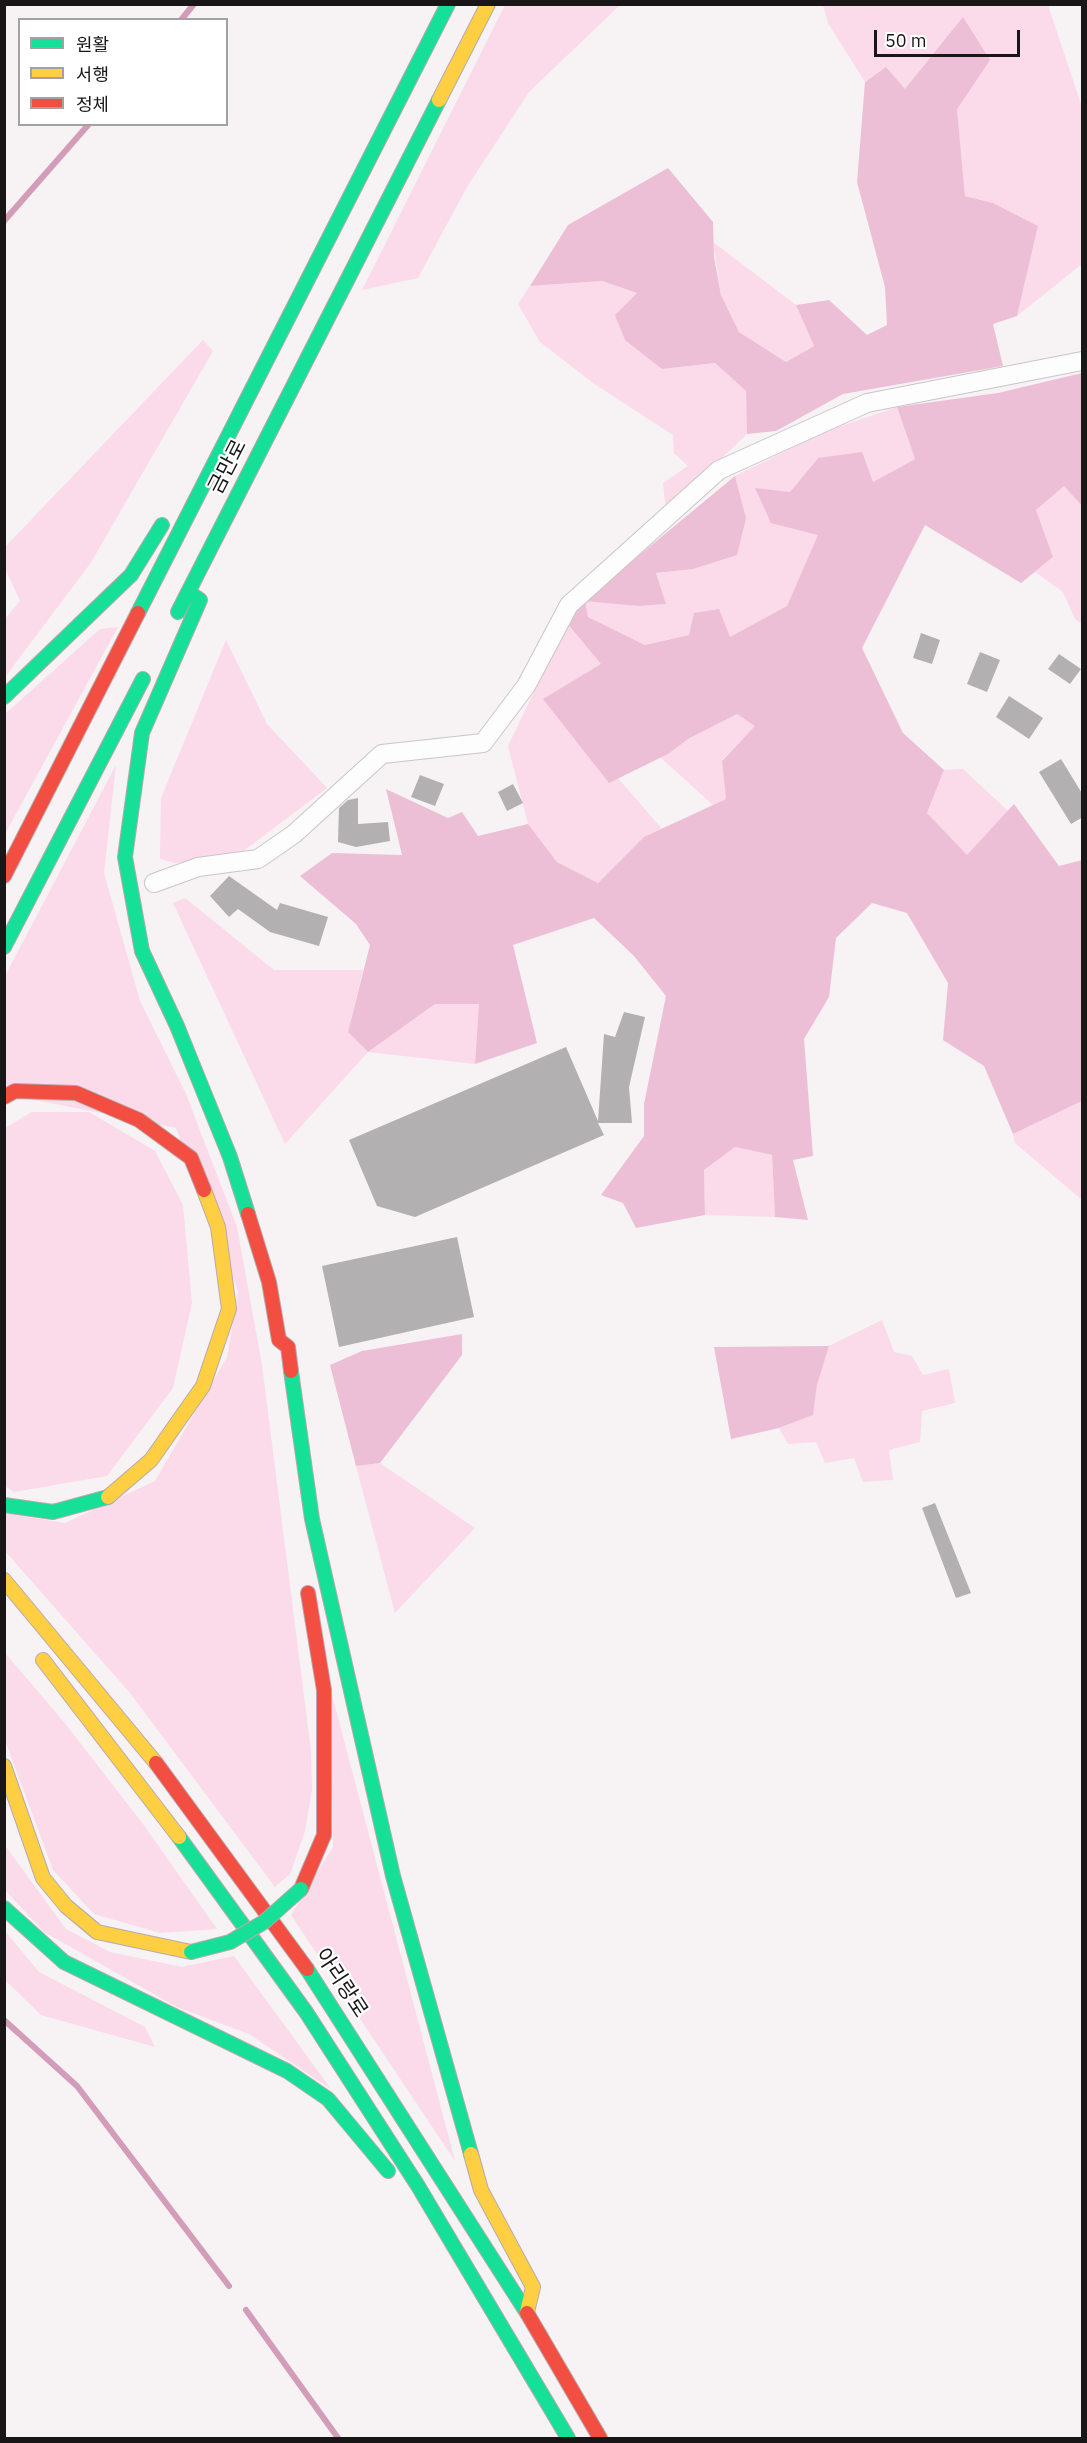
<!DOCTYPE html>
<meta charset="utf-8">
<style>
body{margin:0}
#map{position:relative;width:1087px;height:2443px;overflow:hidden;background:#f7f2f4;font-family:"IBM Plex Sans","Noto Sans KR",sans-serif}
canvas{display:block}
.frame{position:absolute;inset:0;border:6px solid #181617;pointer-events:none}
.legend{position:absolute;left:18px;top:18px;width:210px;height:108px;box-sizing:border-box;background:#fff;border:2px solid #a3a2a2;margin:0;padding:8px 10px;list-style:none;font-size:18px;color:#181617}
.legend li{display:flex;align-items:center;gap:12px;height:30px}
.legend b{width:30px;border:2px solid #a3a2a2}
.scale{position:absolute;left:874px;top:30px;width:146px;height:27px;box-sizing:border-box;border:3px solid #181617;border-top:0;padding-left:8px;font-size:18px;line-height:21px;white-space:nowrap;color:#181617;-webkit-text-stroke:4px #fff;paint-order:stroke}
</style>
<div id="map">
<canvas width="1087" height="2443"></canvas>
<div class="frame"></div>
<ul class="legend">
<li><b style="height:8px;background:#16e098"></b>원활</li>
<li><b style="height:8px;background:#ffcf43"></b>서행</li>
<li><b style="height:8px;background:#f24e42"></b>정체</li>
</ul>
<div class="scale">50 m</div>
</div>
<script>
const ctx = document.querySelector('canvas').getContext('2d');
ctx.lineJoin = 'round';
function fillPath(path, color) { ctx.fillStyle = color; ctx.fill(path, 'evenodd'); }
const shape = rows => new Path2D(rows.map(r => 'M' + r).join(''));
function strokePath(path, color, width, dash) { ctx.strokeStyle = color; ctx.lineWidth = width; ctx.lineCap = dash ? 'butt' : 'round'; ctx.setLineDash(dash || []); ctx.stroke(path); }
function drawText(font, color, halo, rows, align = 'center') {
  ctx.font = font + ' "IBM Plex Sans","Noto Sans KR",sans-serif'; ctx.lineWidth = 4.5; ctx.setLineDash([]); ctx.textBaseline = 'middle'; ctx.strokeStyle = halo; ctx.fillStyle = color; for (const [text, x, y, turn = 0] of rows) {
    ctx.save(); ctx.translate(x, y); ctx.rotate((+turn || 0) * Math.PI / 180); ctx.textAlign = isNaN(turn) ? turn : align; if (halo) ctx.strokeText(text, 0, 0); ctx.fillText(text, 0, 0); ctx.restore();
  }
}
fillPath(shape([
 [505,5,620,5,529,92,467,187,418,278,362,290],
 [823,5,1048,5,1082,107,1082,264,1017,316,1038,226,993,203,965,196,957,109,904,89,886,67,865,82,828,23],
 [713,242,796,305,814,346,786,362,739,332,721,295],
 [602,281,637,293,662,369,715,363,746,391,747,434,666,511,663,483,688,466,674,453,673,435,593,383,540,342,518,304,530,286],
 [203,340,213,351,90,564,5,677,5,619,20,601,5,568,5,547],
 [897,407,915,459,873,482,818,458,790,492,771,522,819,534,787,606,729,638,689,635,645,645,588,617,585,600,638,606,666,604,656,573,693,569,746,518,735,476,829,430],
 [1064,486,1082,506,1082,624,1075,619,1063,592,1035,572,1053,557,1036,510],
 [567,623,602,664,544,699,609,782,618,778,662,829,635,846,598,883,557,862,528,824,508,746],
 [118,627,5,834,5,714,100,629],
 [226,640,267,724,327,788,242,852,175,863,160,859,161,798],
 [737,714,756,726,722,760,726,799,713,805,660,757,688,739],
 [116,765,104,873,140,1001,186,1094,237,1227,262,1365,311,1751,312,1790,305,1831,290,1874,275,1887,130,1693,5,1551,4,1513,65,1523,155,1481,227,1357,238,1291,176,1128,5,1094,5,976],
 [963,769,1008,811,967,856,927,813,944,770],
 [185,898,274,970,363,970,348,1032,368,1052,435,1004,479,1004,475,1064,368,1052,285,1144,173,903],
 [1082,1101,1082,1200,1015,1143,1013,1134],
 [32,1112,89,1112,155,1151,183,1205,192,1303,173,1388,107,1476,14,1492,5,1486,5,1128],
 [735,1147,772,1155,775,1217,705,1215,704,1170],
 [882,1320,894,1352,912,1356,923,1375,949,1369,955,1403,922,1411,920,1442,889,1450,893,1480,863,1482,854,1458,825,1463,816,1442,788,1444,779,1428,813,1415,817,1385,829,1346],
 [380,1463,475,1528,395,1613,356,1466],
 [5,1653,64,1722,143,1824,217,1929,160,1933,94,1914,53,1870,5,1740],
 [331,1691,455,2161,291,1915,333,1847],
 [4,1844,66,1929,110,1952,182,1967,234,1956,331,2089,249,2034,177,2007,44,1932,5,1890],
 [5,1931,39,1972,145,2027,155,2047,41,2015,5,1980]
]), '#fbdae9');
fillPath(shape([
 [963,17,990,60,957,109,965,196,993,203,1038,226,1017,316,993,324,1003,366,843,394,776,431,747,434,746,391,715,363,662,369,625,340,615,315,637,293,602,281,530,286,568,225,668,168,713,222,714,257,721,295,739,332,786,362,814,346,796,305,829,300,867,335,887,325,885,287,857,182,865,82,886,67,905,89],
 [1082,373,1082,506,1064,486,1036,510,1053,557,1021,583,925,525,862,648,903,733,944,770,927,813,967,855,1014,804,1059,866,1082,860,1082,1101,1013,1134,984,1066,943,1040,948,983,907,913,872,903,836,938,829,997,804,1039,813,1156,793,1160,808,1220,775,1217,772,1155,735,1147,704,1170,705,1215,636,1228,623,1203,601,1195,644,1136,644,1104,666,996,634,956,594,918,513,945,537,1043,475,1064,479,1004,435,1004,368,1052,348,1032,370,945,356,924,300,876,332,853,402,855,386,789,448,818,462,812,478,836,528,824,557,862,598,883,644,837,726,799,722,761,755,726,737,714,688,739,668,754,609,783,543,699,601,664,567,623,585,600,735,476,746,518,737,555,693,569,656,573,666,604,638,606,585,601,588,617,645,645,689,635,694,613,719,609,730,637,787,606,818,535,771,523,755,488,790,492,818,458,862,452,873,482,915,459,897,407,998,393],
 [462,1334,462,1355,380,1463,356,1466,330,1365,362,1351],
 [829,1346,817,1385,813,1415,779,1428,731,1439,714,1347]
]), '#edbfd6');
strokePath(shape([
 [181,20,194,4],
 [4,221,89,124],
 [4,2020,77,2086,229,2286],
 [246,2310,338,2438]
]), '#d39cb8', 6);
fillPath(shape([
 [921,633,940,640,932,664,913,658],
 [980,652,1000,660,987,692,967,684],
 [1059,654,1081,669,1070,684,1048,669],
 [1009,696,1043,718,1029,739,996,717],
 [1061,759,1083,795,1083,817,1071,824,1039,772],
 [420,775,444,784,435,806,411,797],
 [513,784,523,803,507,811,498,792],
 [358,798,358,824,388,822,390,841,356,847,338,842,339,808,348,800],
 [229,876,277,910,280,903,328,917,319,946,270,932,238,909,229,917,210,896],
 [624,1012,645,1017,629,1087,632,1123,598,1123,604,1135,415,1217,377,1206,349,1140,566,1047,598,1121,604,1034,615,1037],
 [457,1237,474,1317,339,1347,322,1266],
 [935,1503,971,1593,956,1598,922,1508]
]), '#b3b0b1');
const street = shape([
 [154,883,198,867,258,859,294,834,382,754,483,743,526,686,569,605,719,470,867,403,1082,361]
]);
const fast = shape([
 [188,592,200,600,142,733,125,857,142,951,177,1026,230,1157,248,1214],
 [178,612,439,100],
 [138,613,448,4],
 [4,697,131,575,162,525],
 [4,947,143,679],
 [291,1371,312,1519,393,1876,471,2154],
 [4,1505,53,1512,108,1497],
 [179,1837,306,2012,418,2186,568,2438],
 [4,1908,64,1962,287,2071,328,2099,388,2171],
 [307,1969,527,2313]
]);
const slow = shape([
 [439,100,488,4],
 [108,1497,151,1460,203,1386,229,1309,218,1227,204,1190],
 [4,1580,156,1763],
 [43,1660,179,1837],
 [4,1766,43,1878,66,1906,97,1932,191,1952],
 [471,2154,481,2190,533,2287,527,2312]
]);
const jam = shape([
 [4,876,138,613],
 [4,1097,15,1091,76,1093,139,1120,191,1158,204,1190],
 [248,1214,269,1282,279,1340,288,1347,291,1371],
 [156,1763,307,1969],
 [301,1889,324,1835,324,1690,308,1593],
 [527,2313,600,2438]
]);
strokePath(street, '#c9c6c7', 20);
strokePath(fast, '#b6a9af', 16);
strokePath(slow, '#b6a9af', 16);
strokePath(jam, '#b6a9af', 16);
strokePath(street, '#fefdfd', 18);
strokePath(fast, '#16e098', 14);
strokePath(slow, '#ffcf43', 14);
strokePath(jam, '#f24e42', 14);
const fastBridge = shape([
 [191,1952,230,1942,264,1922,301,1889]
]);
strokePath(fastBridge, '#b6a9af', 16, []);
strokePath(fastBridge, '#16e098', 14);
drawText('21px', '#181617', '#fff', [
 ["금만로",228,467,-63],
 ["아리랑로",341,1983,57]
]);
</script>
